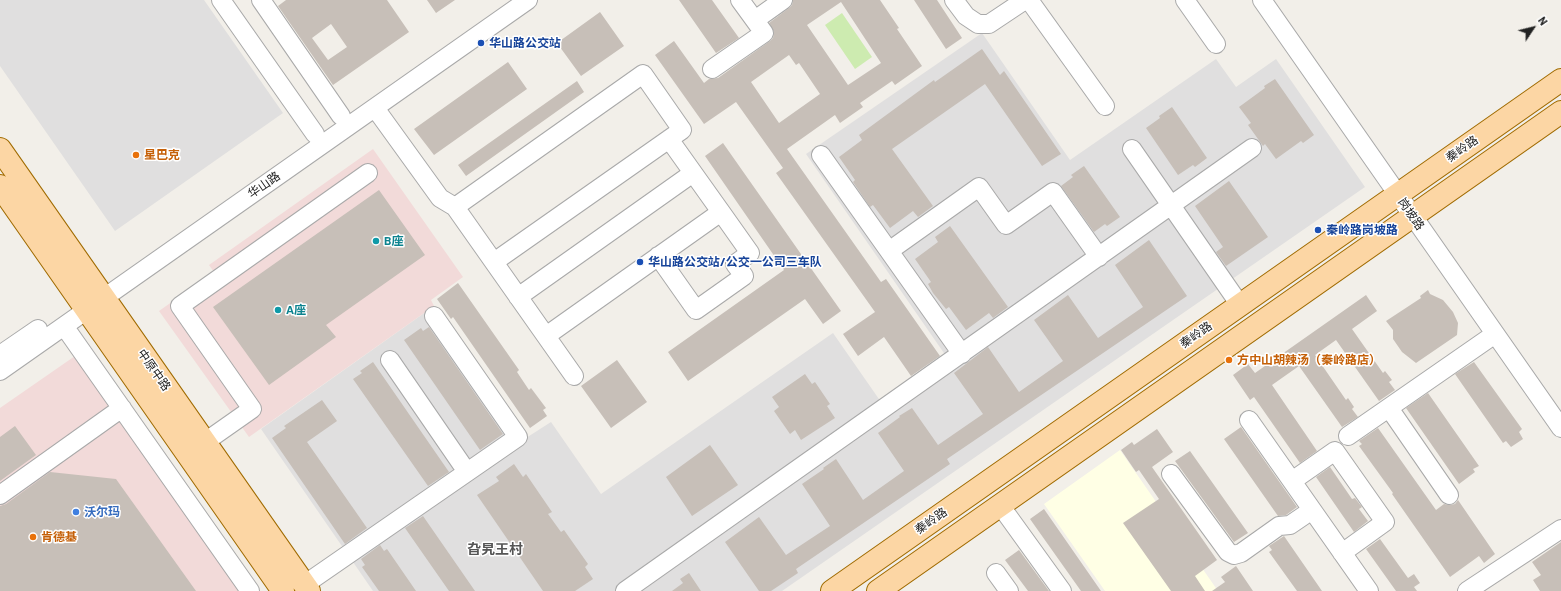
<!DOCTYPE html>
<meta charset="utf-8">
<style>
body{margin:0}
#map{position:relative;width:1561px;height:591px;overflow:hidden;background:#f2efe9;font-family:Barlow,sans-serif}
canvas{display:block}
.north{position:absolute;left:1513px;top:8px;width:40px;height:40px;-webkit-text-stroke:3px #fff;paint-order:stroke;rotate:55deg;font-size:11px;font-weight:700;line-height:16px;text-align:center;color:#222}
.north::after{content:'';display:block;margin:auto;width:14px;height:18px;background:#222;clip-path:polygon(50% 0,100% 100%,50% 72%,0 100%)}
</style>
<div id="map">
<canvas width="1561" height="591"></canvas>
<div class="north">N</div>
</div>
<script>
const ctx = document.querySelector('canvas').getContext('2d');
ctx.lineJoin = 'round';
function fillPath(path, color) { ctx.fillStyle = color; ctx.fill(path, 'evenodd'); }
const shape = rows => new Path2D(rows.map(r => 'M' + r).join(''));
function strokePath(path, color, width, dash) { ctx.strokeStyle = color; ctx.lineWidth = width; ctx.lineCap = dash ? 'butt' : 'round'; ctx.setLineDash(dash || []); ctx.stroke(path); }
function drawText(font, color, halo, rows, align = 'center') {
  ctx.font = font + ' Barlow,"Noto Sans SC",sans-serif'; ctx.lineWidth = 3; ctx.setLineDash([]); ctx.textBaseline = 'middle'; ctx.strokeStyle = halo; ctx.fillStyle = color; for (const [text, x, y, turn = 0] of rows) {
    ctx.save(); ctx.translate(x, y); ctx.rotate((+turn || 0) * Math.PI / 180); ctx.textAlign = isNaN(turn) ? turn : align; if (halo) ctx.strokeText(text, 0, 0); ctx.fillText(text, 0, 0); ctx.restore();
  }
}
fillPath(shape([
 [0,0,204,0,283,113,115,231,0,66],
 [982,33,1070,160,1216,59,1236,87,1276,59,1365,187,782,591,373,591,261,429,434,306,526,438,551,422,601,494,833,333,881,402,946,356,806,154]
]), '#e0dfdf');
fillPath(shape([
 [373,149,463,277,431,300,434,306,249,437,159,311,214,272,209,265],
 [75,356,240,591,0,591,0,408]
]), '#f2dad9');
fillPath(shape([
 [1120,450,1218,591,1105,591,1044,504]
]), '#ffffe5');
fillPath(shape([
 [842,13,872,57,855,69,825,25]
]), '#cdebb0');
fillPath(shape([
 [286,0,387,0,409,32,333,85,278,6],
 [331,24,347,47,328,60,312,38],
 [427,0,455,0,436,13],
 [679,0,712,0,739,38,716,53],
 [793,0,880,0,899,28,897,29,922,66,895,85,892,81,860,103,863,107,840,123,835,115,787,149,881,282,886,279,940,356,911,376,884,337,858,356,843,334,875,312,776,173,783,168,736,102,704,124,655,55,674,41,704,83,709,79,718,78,770,41,773,38,774,32,769,23,789,8,792,5],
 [841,2,881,63,848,85,807,25],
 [789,55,796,65,799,63,820,94,779,123,751,82],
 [914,0,937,0,962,38,946,49],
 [600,12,624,46,581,76,557,43],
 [982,49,1000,75,1004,71,1061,154,1042,166,985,84,892,149,933,206,918,217,913,211,890,228,873,205,870,207,853,182,855,180,839,157,862,140,859,135,934,80,935,82],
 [508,62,527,89,434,155,414,129],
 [1275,79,1314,135,1303,143,1301,141,1276,159,1265,144,1263,146,1248,125,1251,123,1239,107,1265,88,1264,86],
 [577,81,584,92,466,176,458,165],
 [1172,107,1207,158,1195,167,1193,165,1178,175,1146,128,1160,118,1159,116],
 [723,143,841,311,823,324,805,299,688,381,668,352,784,270,705,156],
 [1084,166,1120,217,1107,226,1105,224,1094,232,1061,186,1073,177,1071,175],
 [1229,181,1268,237,1226,266,1216,252,1223,247,1195,206],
 [379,190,425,255,326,325,336,337,269,385,213,307],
 [950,226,1008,307,993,318,989,313,966,330,949,307,946,309,933,293,928,284,931,282,915,259,938,242,935,237],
 [1149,240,1187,296,947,459,950,464,796,569,798,573,771,591,759,591,725,542,759,517,786,555,830,526,802,484,824,469,823,468,836,459,863,500,904,471,878,433,900,417,899,416,912,408,938,445,983,414,954,373,988,347,1019,392,1063,361,1034,320,1068,295,1098,338,1143,307,1115,265],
 [458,283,519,370,517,372,529,390,531,388,546,408,543,410,547,416,530,428,453,317,451,319,437,299],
 [1428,290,1430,294,1443,300,1453,312,1458,323,1457,335,1416,363,1402,352,1393,339,1393,330,1386,321,1421,298,1420,296],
 [1366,295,1377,311,1352,329,1383,373,1385,371,1392,380,1389,382,1395,390,1379,401,1336,340,1315,355,1346,400,1348,398,1354,407,1352,409,1358,417,1342,427,1299,366,1272,385,1317,451,1300,463,1254,397,1250,400,1233,375,1248,364,1255,373],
 [429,327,503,434,480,450,404,340,421,328,423,331],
 [617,360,647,402,611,428,581,386],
 [373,362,449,472,428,486,353,379,362,373,360,371],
 [1474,362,1522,429,1519,432,1523,439,1511,447,1506,441,1503,443,1455,374],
 [805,374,812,384,815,382,830,404,827,406,835,418,801,440,795,430,790,434,774,411,779,407,772,397],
 [1428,393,1479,466,1473,469,1475,472,1459,484,1406,408],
 [322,400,337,421,307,442,367,528,345,544,272,438,286,428,284,426],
 [15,426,36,455,0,481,0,437],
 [1241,427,1297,507,1286,515,1278,516,1224,439],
 [1378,428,1436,510,1444,504,1450,505,1455,504,1458,500,1495,554,1484,563,1479,556,1450,577,1392,494,1393,493,1359,446,1362,444,1359,441],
 [1157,429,1173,452,1152,467,1217,560,1195,576,1205,591,1171,591,1123,523,1159,499,1139,470,1136,472,1121,450,1132,442,1134,445],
 [710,445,738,485,692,516,666,477],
 [1190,451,1248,533,1234,542,1175,461],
 [514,464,523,477,526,474,552,512,548,514,561,532,564,530,588,564,585,567,593,579,575,591,543,591,477,495,499,481,496,477],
 [1330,467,1352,499,1355,498,1362,507,1359,509,1368,521,1354,532,1316,477],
 [50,472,116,479,196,591,0,591,0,506,6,504],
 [1044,509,1101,591,1081,591,1030,519],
 [423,516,475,591,449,591,405,528],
 [1284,536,1322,591,1297,591,1269,552,1272,550,1269,546],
 [1380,539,1408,578,1414,574,1420,583,1414,587,1417,591,1396,591,1366,549],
 [1561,542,1561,591,1540,591,1533,580,1541,575,1532,562],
 [380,545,384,551,387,549,416,591,379,591,362,567,365,565,361,559],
 [1019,550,1049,591,1028,591,1005,560],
 [1236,566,1253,591,1212,591,1225,582,1221,577],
 [689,573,701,591,672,591,683,583,680,579]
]), '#c7bfb8');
const minor = shape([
 [221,0,315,134],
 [261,0,341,116],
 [954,0,966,16,978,24,989,24,1025,0],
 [1029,0,1105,106],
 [1185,0,1216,44],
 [1262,0,1561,428],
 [755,20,783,0],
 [712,69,764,33,740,0],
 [375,108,440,198,455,207,574,376],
 [1132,149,1240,305],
 [821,155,962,354],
 [455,207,643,74,682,130,494,262],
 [889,251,979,187,1006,225,1053,192,1099,257],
 [658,256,696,310,744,276,735,264,750,253,721,212],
 [518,297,693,173],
 [64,326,250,591],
 [546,336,721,212,669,139],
 [0,355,38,329],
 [390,360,467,472],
 [0,371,528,0],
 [1389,408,1449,495],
 [1249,420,1369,591],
 [1348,436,1495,334],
 [205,442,252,409,180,306,368,173],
 [1171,474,1228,552,1234,555,1241,553,1279,526,1290,525,1312,510],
 [1292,481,1335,451,1385,522,1342,553],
 [0,495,122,408],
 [1000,505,1062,591],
 [996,573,1009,591],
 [304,585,518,437,434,316],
 [625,591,1252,148],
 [1467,591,1561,529]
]);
const major = shape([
 [0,149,309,591],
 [0,186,283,591],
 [832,591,1561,80],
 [878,591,1561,112]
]);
strokePath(minor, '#a9a9a9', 20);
strokePath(major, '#a06b00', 24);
strokePath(minor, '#fff', 18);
strokePath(major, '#fcd6a4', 22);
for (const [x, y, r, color] of [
 [481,43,4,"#1a4fb4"],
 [136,155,4,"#e8710a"],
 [1318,230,4,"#1a4fb4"],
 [376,241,4,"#0f9aa8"],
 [640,262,4,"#1a4fb4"],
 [278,310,4,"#0f9aa8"],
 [1229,360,4,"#e8710a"],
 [76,512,4,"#3f7fe0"],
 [33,537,4,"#e8710a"]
]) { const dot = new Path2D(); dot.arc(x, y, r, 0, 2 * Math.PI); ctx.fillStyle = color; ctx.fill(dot); strokePath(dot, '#fff', 1.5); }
drawText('bold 12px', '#164399', '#fff', [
 ["华山路公交站",489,43],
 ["秦岭路岗坡路",1326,230],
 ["华山路公交站/公交一公司三车队",648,262]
], 'left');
drawText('12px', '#222', '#fff', [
 ["秦岭路",1462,149,-35],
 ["华山路",264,185,-35],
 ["岗坡路",1411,214,55],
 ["秦岭路",1196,335,-35],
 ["中原中路",154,370,55],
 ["秦岭路",931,521,-35]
]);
drawText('bold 12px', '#c56008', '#fff', [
 ["星巴克",144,155],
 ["方中山胡辣汤（秦岭路店）",1237,360],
 ["肯德基",41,537]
], 'left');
drawText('bold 12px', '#0d838f', '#fff', [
 ["B座",384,241],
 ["A座",286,310]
], 'left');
drawText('bold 12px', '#366cbe', '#fff', [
 ["沃尔玛",84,512]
], 'left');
drawText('bold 14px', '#555', '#fff', [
 ["旮旯王村",495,549]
]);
</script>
